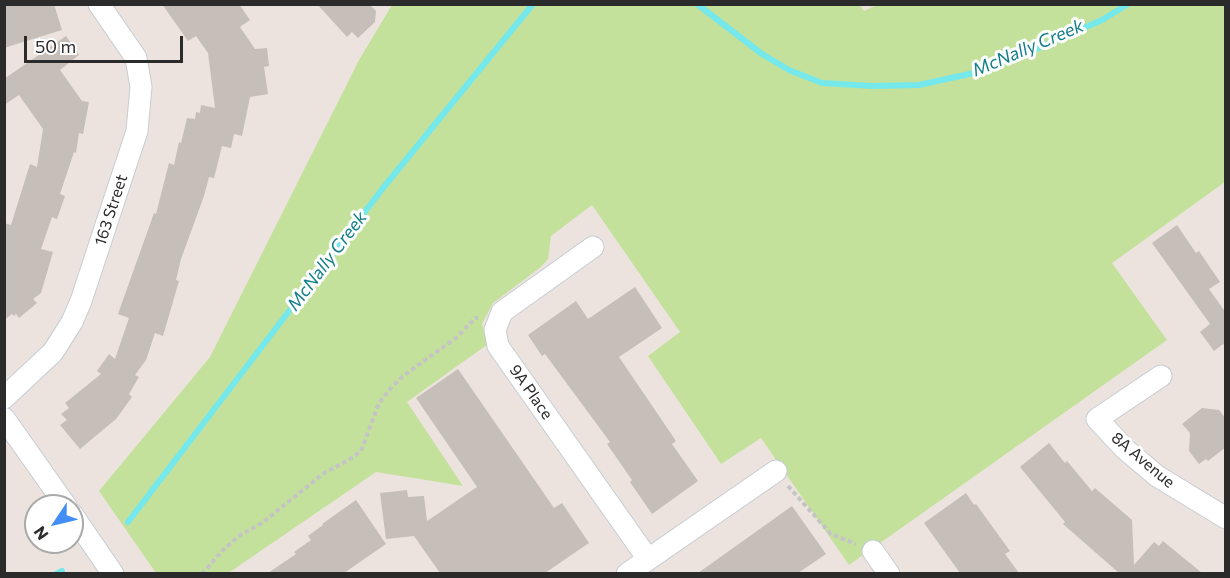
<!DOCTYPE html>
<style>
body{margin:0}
#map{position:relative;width:1230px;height:578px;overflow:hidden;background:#ece3de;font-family:Commissioner,sans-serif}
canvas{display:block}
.frame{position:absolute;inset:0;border:6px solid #2b2b2b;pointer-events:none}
.north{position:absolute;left:24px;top:494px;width:60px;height:60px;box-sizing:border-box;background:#fff;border:2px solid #aaa;border-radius:50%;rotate:235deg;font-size:16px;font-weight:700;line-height:24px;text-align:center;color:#2b2b2b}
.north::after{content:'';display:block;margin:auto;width:21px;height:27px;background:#438ef4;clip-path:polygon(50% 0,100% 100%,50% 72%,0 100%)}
.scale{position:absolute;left:24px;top:36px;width:159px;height:27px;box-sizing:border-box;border:3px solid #2b2b2b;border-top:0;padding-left:8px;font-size:18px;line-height:21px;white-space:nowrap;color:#2b2b2b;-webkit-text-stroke:4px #fff;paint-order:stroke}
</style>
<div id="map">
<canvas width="1230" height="578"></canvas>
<div class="frame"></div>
<div class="north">N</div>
<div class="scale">50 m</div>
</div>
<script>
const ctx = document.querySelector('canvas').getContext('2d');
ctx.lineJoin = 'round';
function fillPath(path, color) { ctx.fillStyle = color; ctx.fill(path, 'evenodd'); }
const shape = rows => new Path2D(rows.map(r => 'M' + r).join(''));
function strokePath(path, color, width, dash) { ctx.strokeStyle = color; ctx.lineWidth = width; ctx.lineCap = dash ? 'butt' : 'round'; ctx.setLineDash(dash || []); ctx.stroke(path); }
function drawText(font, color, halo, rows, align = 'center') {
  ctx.font = font + ' Commissioner,sans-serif'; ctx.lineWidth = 6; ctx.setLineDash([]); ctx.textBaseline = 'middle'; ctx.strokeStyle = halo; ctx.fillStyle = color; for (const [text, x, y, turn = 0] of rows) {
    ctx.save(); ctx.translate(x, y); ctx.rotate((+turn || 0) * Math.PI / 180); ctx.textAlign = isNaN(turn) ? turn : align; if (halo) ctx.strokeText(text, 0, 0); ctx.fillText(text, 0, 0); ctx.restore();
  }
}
fillPath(shape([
 [859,4,864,11,879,4,1225,5,1225,182,1112,263,1167,340,849,565,761,438,721,464,648,356,680,332,592,205,551,236,548,259,541,267,493,303,482,324,488,344,407,402,463,486,376,472,227,574,156,573,99,491,210,357,359,60,392,5]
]), '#c4e19c');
strokePath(shape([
 [697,4,762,54,789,70,822,83,873,86,919,85,974,73,1025,54,1102,20,1128,4],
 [128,522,383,188,533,4],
 [56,574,62,571]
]), '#75e8eb', 6);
fillPath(shape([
 [4,4,54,4,62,30,4,48],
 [162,4,239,4,250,20,240,27,255,49,267,48,269,66,264,67,268,94,250,97,242,136,234,134,231,148,222,146,214,178,209,177,204,196,181,259,176,280,179,281,163,336,155,333,146,360,135,375,139,377,129,394,132,397,116,419,80,449,60,425,67,420,61,414,69,408,65,403,101,374,97,371,109,354,115,359,129,318,118,314,154,213,156,214,169,163,174,165,179,142,181,143,187,118,195,119,196,112,200,113,201,105,215,108,208,53,196,36,188,41],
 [317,4,369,4,376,11,375,22,358,38,352,32,347,37],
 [66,36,79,55,60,70,82,101,89,102,83,134,79,133,76,153,74,152,60,194,65,196,57,219,52,217,41,249,53,252,41,293,33,299,37,303,19,318,16,314,14,316,12,314,4,320,4,223,11,225,30,164,37,167,43,129,19,95,4,105,4,79],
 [1177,225,1196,253,1199,251,1220,282,1209,289,1226,313,1226,347,1223,344,1214,351,1200,332,1210,324,1152,243],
 [635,287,662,328,619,357,676,441,672,444,698,481,652,514,630,482,632,480,607,444,610,442,545,354,542,356,528,335,576,301,588,319],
 [458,369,554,508,562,503,589,543,545,573,440,573,414,536,386,539,380,493,407,490,408,497,424,496,427,521,477,487,416,398],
 [1202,408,1219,410,1226,419,1226,447,1208,461,1206,459,1199,464,1189,451,1190,433,1182,424],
 [1049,443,1065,463,1067,461,1092,491,1095,488,1132,520,1134,565,1154,542,1159,546,1163,541,1202,573,1119,573,1063,524,1065,522,1020,467],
 [966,493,974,505,976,504,1010,551,1005,554,1019,573,960,573,924,523],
 [356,500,386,544,344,573,268,573,296,554,294,552,311,540,308,536,323,525,322,524],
 [792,506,826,554,798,573,698,573]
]), '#c5beb9');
const minor = shape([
 [593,247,502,312,495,330,498,346,648,559],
 [1161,376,1097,419,1125,449,1157,476,1226,518],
 [4,398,53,352,72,322,81,301,137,131,141,87,136,58,99,4],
 [4,418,66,506],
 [72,514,113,574],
 [873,551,889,574],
 [627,574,776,471]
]);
strokePath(minor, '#c6ccd4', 23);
strokePath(shape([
 [788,486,831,534,856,544],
 [202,574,222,551,239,536,262,523,324,473,347,461,361,451,379,403,391,388,403,376,456,338,475,318,478,318]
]), '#c4c4c4', 4, [4.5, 3]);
strokePath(minor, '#fff', 21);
drawText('16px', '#2b2b2b', '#fff', [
 ["163 Street",111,210,-72],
 ["9A Place",531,392,55],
 ["8A Avenue",1143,460,40]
]);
drawText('italic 18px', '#127e8b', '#fff', [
 ["McNally Creek",1028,48,-23],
 ["McNally Creek",327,261,-53]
]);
</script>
